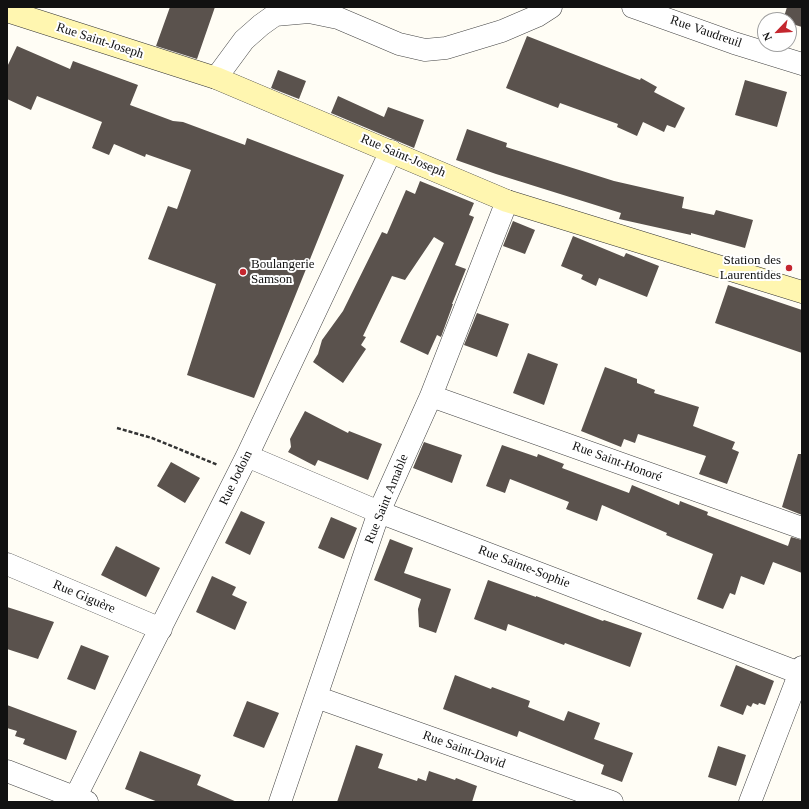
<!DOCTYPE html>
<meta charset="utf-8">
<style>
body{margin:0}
#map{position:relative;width:809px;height:809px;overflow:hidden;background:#fffdf5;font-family:"Times New Roman",serif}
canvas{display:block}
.frame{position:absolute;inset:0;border:8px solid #111;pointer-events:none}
.north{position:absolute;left:757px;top:12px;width:40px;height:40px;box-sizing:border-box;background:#fff;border:1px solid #a0a0a0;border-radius:50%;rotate:245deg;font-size:11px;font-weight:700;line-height:16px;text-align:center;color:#111}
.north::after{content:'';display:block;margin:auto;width:14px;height:18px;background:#c4262e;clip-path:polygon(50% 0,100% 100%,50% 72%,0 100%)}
</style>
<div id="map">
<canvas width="809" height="809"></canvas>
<div class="frame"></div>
<div class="north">N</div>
</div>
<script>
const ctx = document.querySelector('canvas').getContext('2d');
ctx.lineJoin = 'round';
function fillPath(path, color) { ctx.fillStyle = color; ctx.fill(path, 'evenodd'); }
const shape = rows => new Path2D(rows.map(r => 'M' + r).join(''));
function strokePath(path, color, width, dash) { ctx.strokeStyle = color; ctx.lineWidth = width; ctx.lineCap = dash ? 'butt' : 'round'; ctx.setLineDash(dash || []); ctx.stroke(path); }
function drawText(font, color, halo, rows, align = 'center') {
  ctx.font = font + ' "Times New Roman",serif'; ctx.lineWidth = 4; ctx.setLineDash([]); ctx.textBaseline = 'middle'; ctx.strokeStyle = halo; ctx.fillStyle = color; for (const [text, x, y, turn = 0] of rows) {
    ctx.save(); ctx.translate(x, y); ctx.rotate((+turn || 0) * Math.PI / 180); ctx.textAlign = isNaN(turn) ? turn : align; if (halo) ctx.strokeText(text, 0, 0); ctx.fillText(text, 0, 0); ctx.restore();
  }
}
fillPath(shape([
 [170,7,215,7,197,59,156,46],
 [787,7,802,7,802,27,789,23,789,20,783,20],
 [527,36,640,80,641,78,657,87,654,92,685,108,675,128,667,125,664,132,643,122,637,136,617,127,618,124,560,103,558,108,506,88],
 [17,46,70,69,73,61,138,85,130,105,173,121,183,122,245,145,247,138,344,175,254,398,187,375,216,284,148,259,168,206,177,209,191,170,146,154,145,157,114,144,109,155,92,148,102,122,37,96,31,110,7,99,7,67],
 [278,70,306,81,299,99,271,88],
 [745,80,787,92,777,127,735,115],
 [338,96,384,117,388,107,424,120,414,148,331,113],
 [467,129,507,143,506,147,614,181,684,197,682,208,714,215,716,210,753,220,745,248,691,233,691,235,619,219,621,213,496,174,456,160],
 [420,181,474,203,469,215,474,217,455,265,466,269,452,304,453,304,441,337,437,335,428,355,400,342,444,243,434,237,405,280,392,276,363,336,366,337,361,345,366,349,343,383,313,362,318,354,322,340,343,311,382,232,387,234,406,190,415,194],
 [513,221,535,230,525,254,503,246],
 [573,236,624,257,626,253,659,266,647,297,599,278,596,286,581,279,583,275,561,266],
 [728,285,802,310,802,353,715,323],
 [477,313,509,324,497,357,464,345],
 [528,353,558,364,544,405,513,393],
 [605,367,637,379,637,383,655,390,654,393,699,407,693,426,735,442,732,449,739,452,727,484,699,474,706,456,638,434,635,443,624,439,621,447,581,431],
 [305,411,348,433,349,431,382,444,368,480,318,460,315,466,288,452,291,447,290,439],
 [424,442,462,455,452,483,413,468],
 [502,445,537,457,538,454,564,464,562,468,629,493,632,485,679,505,680,501,708,512,707,515,788,546,791,537,802,540,802,573,773,562,764,585,741,576,735,595,730,593,723,609,697,599,713,554,666,535,667,533,602,505,597,521,566,509,569,502,510,479,505,493,486,486],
 [798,454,802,454,802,515,782,507],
 [171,462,200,478,185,503,157,486],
 [241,511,265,522,250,555,225,543],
 [331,517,357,528,344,559,318,548],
 [390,539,413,548,404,573,451,589,436,633,419,627,418,609,421,599,374,580],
 [116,546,160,568,146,597,101,575],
 [212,576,236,587,232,595,247,602,235,630,196,612],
 [488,580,536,597,536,596,603,621,604,620,642,633,630,667,565,643,564,645,508,624,506,631,474,619],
 [7,607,54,622,38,659,7,649],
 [81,645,109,656,95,690,67,679],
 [736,665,774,681,765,705,759,703,758,705,753,703,751,707,747,705,743,715,720,706],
 [455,675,491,689,492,687,530,701,528,707,564,721,568,711,600,723,594,739,633,753,622,782,601,774,604,765,519,731,517,737,443,709],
 [247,701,279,713,264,748,233,736],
 [7,705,77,731,66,760,23,744,25,739,15,736,17,731,7,728],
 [356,745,383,754,378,768,417,781,418,778,426,781,429,771,455,780,456,778,477,786,472,802,337,802],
 [718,746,746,755,736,786,708,777],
 [140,751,201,775,197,785,237,802,158,802,125,789]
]), '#5a524d');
const street = shape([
 [633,7,734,43,802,64],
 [216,78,244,40,261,25,275,15,309,12,338,18,399,44,425,50,446,48,502,31,537,16,551,7],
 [431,396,802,528],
 [247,456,379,512,802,674],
 [7,564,161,629],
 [316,697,612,802],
 [7,771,87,802],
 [73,802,247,456,391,151],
 [280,802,379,512,431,396,507,201],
 [750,802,802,667]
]);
const secondary = shape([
 [7,11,216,78,507,201,802,292]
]);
strokePath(street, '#444', 23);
strokePath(secondary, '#333', 23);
strokePath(shape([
 [117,428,152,438,218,465]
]), '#333', 2.5, [4, 2]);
strokePath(street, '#fff', 22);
strokePath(secondary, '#fff6b0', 22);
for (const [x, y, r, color] of [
 [789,268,4,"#c4262e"],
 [243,272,4,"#c4262e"]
]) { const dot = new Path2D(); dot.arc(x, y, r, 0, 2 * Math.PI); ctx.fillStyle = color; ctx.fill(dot); strokePath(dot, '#fff', 1.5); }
drawText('13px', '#111', '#fff', [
 ["Rue Vaudreuil",706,32,19],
 ["Rue Saint-Joseph",100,41,18],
 ["Rue Saint-Joseph",403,156,23],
 ["Rue Saint-Honoré",617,462,20],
 ["Rue Jodoin",236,478,-64],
 ["Rue Saint Amable",387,499,-68],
 ["Rue Sainte-Sophie",524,567,21],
 ["Rue Giguère",84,597,23],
 ["Rue Saint-David",464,750,20]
]);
drawText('13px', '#111', '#fff', [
 ["Station des",781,261],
 ["Laurentides",781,276],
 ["Boulangerie",251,265,"left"],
 ["Samson",251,280,"left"]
], 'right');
</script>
